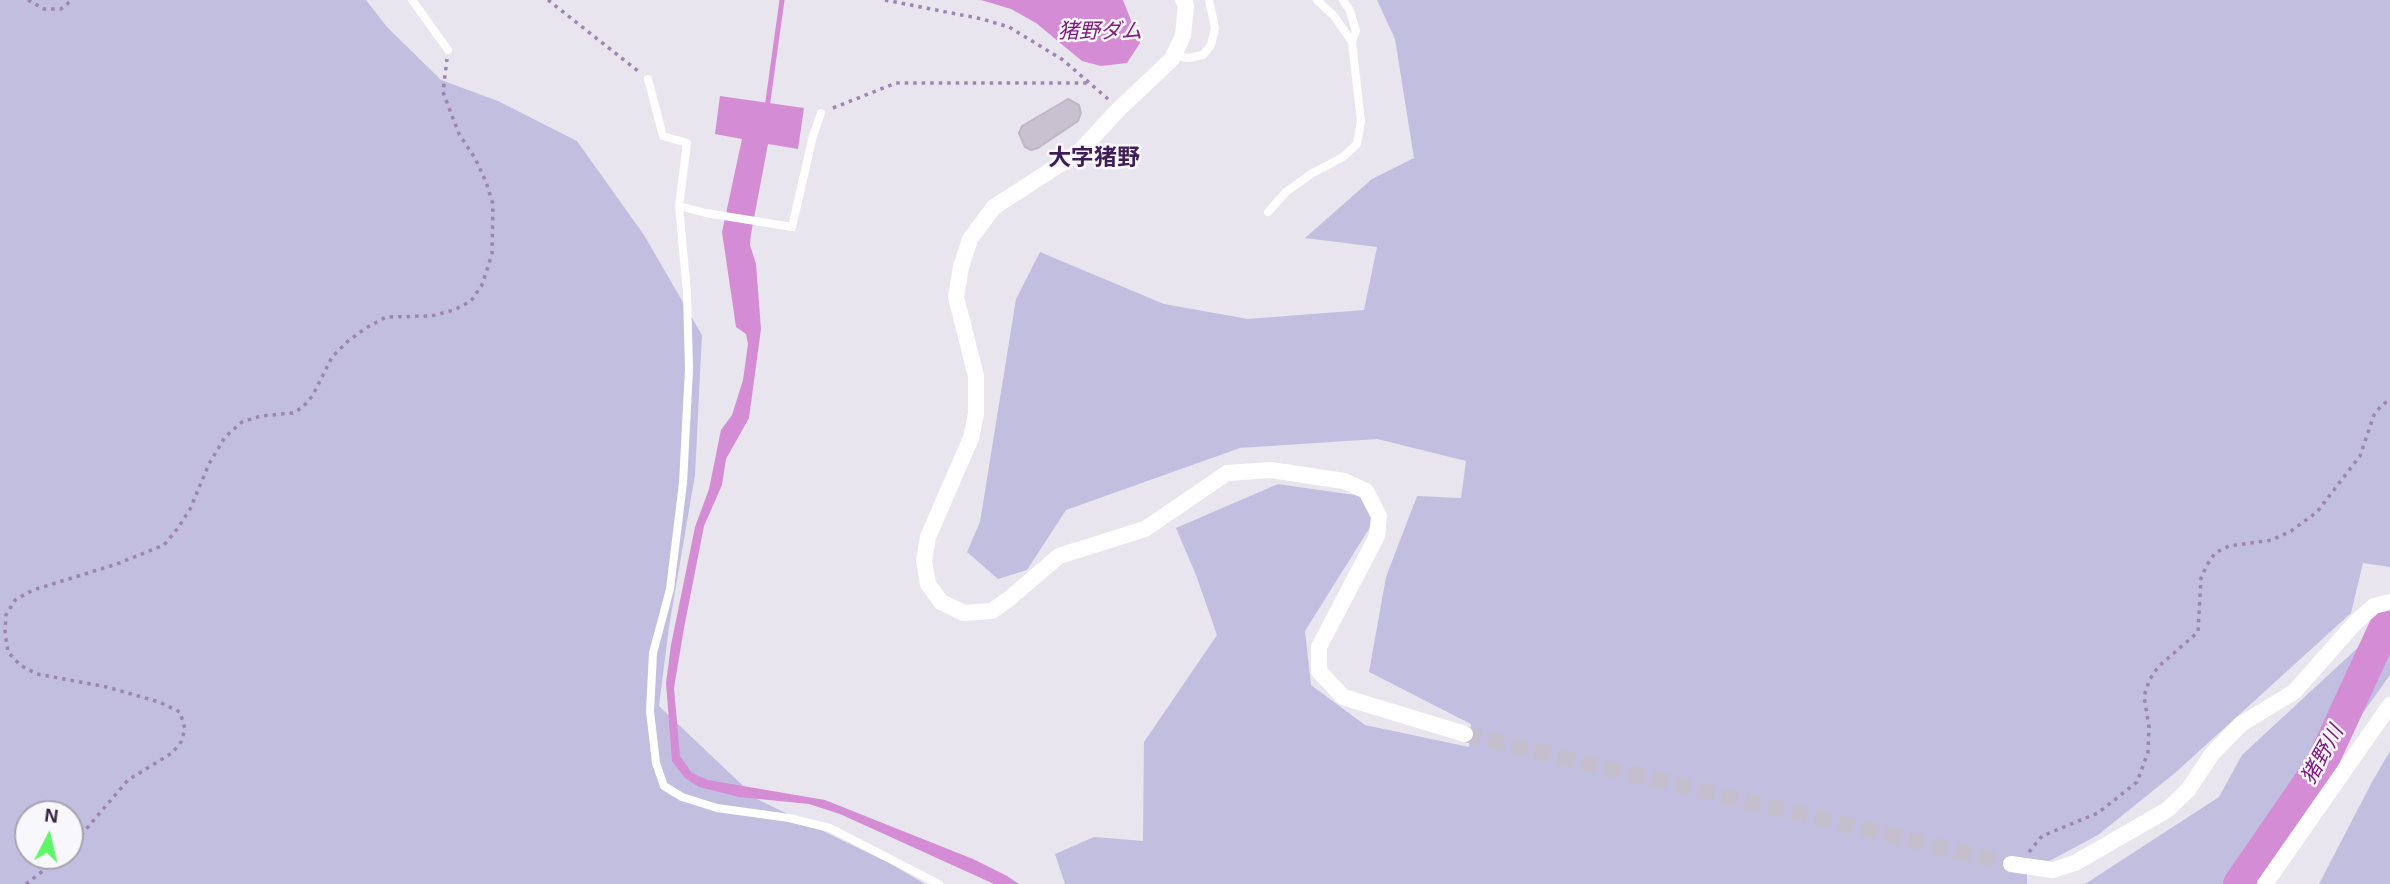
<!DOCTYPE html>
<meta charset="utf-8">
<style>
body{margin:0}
#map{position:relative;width:2390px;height:884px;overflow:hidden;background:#e9e5ef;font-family:Arial,sans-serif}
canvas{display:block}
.north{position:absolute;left:14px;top:800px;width:70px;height:70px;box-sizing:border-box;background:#f8f7fb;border:2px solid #aaa2b1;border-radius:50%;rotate:7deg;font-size:19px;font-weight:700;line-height:28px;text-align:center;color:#352342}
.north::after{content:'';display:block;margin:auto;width:24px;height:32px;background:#5cf669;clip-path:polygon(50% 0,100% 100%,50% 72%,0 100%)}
</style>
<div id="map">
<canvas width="2390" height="884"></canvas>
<div class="north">N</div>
</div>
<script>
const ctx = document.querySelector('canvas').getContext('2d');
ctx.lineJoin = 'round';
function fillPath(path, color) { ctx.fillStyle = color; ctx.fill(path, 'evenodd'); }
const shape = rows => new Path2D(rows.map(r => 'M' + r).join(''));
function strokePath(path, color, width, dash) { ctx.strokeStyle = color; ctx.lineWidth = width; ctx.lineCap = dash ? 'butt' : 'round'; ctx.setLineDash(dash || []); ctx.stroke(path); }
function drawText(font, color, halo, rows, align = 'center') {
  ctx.font = font + ' Arial,"Noto Sans JP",sans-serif'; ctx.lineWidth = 5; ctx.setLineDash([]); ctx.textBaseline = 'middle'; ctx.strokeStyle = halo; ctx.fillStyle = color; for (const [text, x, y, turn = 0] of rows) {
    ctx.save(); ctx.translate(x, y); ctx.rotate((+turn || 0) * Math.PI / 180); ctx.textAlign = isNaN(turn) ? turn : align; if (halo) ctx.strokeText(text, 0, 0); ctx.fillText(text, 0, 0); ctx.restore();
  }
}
fillPath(shape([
 [0,0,366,0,387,27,441,80,498,101,577,141,644,235,702,335,695,475,669,627,659,706,757,799,891,864,925,884,0,884],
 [28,814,70,814,70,856,28,856],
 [1377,0,2390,0,2390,567,2363,563,2351,613,2175,773,2098,835,2027,873,2027,884,1065,884,1055,854,1094,837,1143,841,1144,742,1217,635,1196,575,1176,528,1278,484,1375,498,1372,524,1305,631,1311,685,1365,725,1469,747,1471,724,1369,672,1386,577,1417,496,1461,498,1466,461,1377,439,1240,448,1066,510,1027,570,998,579,967,552,980,522,1016,299,1040,252,1164,304,1248,319,1364,310,1377,247,1305,238,1372,179,1414,158,1395,39],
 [2378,629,2390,642,2390,675,2296,807,2257,884,2085,884,2219,797,2242,755],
 [2390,751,2390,884,2319,884,2372,782]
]), '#c2bee0');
fillPath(shape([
 [981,0,1123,0,1140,43,1127,63,1101,66,1082,61,1036,23,1011,9],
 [720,96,804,108,798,149,768,144,751,234,750,245,756,264,761,329,749,418,726,459,722,485,704,526,684,628,674,688,680,756,692,773,708,780,825,800,973,859,1007,876,1019,884,994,884,840,814,809,804,739,797,699,787,685,778,672,761,666,683,671,645,695,527,709,489,721,430,732,415,743,380,748,344,746,334,736,327,722,232,742,139,715,134]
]), '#d48cd5');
strokePath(shape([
 [767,108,782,0]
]), '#d48cd5', 5);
strokePath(shape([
 [2239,884,2321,765,2390,616]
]), '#d48cd5', 32);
const building = shape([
 [1068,99,1079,105,1081,113,1078,121,1038,148,1031,150,1025,147,1019,133,1022,126,1068,99]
]);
fillPath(building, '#c7c1d0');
strokePath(building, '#bfb7c9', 2);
strokePath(shape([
 [1465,734,2011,864]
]), '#c5becc', 16, [16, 8]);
strokePath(shape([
 [28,0,44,9,61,9,72,0],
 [548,0,638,71],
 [885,0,982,19,1009,27,1063,60,1108,99],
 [833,108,896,83,1089,83],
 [70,848,128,780,172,753,181,742,185,729,180,712,159,702,107,687,37,674,20,665,8,652,5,632,6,615,15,600,33,590,117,564,164,545,178,528,190,509,209,464,225,437,242,422,261,416,293,413,303,407,313,395,332,357,348,341,366,328,386,317,431,316,454,310,471,301,482,285,492,254,493,204,486,182,475,158,459,134,443,92,447,59],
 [2029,852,2042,836,2098,813,2137,782,2148,752,2149,727,2144,696,2150,679,2158,667,2198,632,2201,578,2207,565,2215,553,2229,546,2272,540,2291,531,2317,512,2360,456,2374,415,2381,406,2390,399],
 [26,884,62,856]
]), '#9d85b3', 3.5, [3.5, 5]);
strokePath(shape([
 [412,0,448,50],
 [1317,0,1334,16,1352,42,1356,31,1350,11,1343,0],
 [1174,55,1188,58,1203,55,1211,45,1215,28,1209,0],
 [648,79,663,136,687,143,679,206],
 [821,113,813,136,792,227,706,213,679,206,687,293,689,369,683,483,670,589,653,653,650,711,656,763,664,786,682,797,717,808,789,818,830,828,939,884],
 [1268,212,1286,192,1311,174,1343,157,1357,144,1361,121,1352,42]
]), '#fff', 8);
strokePath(shape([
 [1183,0,1186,5,1183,36,1172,59,1119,109,1079,152,994,207,970,239,961,267,956,297,976,376,976,414,971,438,928,537,924,561,928,584,941,602,964,613,992,611,1010,598,1059,556,1145,529,1227,473,1271,470,1344,481,1366,491,1379,516,1377,536,1319,647,1319,671,1343,697,1465,734],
 [2011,864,2053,870,2075,863,2167,810,2188,790,2212,754,2241,724,2294,692,2355,623,2374,606,2390,602],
 [2265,884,2390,705]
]), '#fff', 16);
drawText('italic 21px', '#811a81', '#f8f7fb', [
 ["猪野ダム",1100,32],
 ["猪野川",2323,755,-61]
]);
drawText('bold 23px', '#3f1e55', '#f8f7fb', [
 ["大字猪野",1094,159]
]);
</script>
